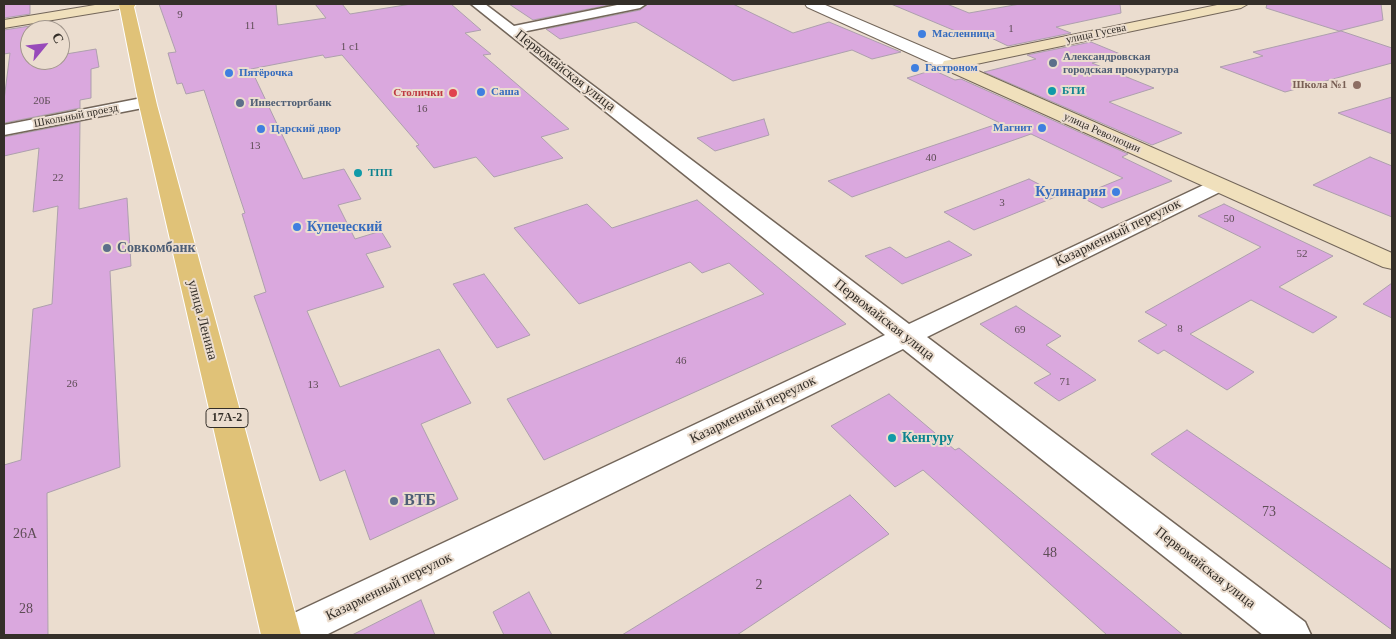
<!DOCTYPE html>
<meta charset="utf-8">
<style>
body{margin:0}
#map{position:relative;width:1396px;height:639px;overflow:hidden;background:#ebddcf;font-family:"Times New Roman",serif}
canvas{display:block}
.frame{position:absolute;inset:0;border:5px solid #342f29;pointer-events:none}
.north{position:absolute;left:20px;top:20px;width:50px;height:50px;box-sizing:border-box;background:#ebddcf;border:1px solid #a2978d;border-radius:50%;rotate:62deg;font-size:14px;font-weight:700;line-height:20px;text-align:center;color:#342f29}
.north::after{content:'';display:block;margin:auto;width:18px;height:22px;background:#984aba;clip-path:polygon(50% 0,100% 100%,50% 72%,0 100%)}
</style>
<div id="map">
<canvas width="1396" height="639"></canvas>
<div class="frame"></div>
<div class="north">С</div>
</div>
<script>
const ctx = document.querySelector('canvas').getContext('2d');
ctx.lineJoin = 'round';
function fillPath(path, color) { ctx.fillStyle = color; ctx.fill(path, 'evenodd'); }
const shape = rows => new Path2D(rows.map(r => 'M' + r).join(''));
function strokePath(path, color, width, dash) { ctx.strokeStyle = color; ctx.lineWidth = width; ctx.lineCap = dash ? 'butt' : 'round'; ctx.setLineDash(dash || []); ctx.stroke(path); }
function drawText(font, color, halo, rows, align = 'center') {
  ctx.font = font + ' "Times New Roman",serif'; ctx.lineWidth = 4; ctx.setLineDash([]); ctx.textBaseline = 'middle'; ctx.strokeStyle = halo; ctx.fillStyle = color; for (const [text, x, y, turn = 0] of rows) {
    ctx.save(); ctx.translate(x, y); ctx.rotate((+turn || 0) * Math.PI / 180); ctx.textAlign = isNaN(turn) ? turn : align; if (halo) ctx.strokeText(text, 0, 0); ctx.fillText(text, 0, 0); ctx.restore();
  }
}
const building = shape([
 [4,4,30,4,30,14,4,18,4,4],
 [159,4,276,4,278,25,326,18,315,4,342,4,350,14,411,4,451,4,481,30,465,33,491,54,483,55,569,129,541,137,563,158,494,177,476,157,434,168,416,146,419,145,342,55,325,58,323,55,251,69,303,179,344,169,361,199,338,205,355,239,381,231,391,247,366,254,384,287,307,311,340,387,439,349,471,403,421,424,458,499,370,540,345,470,320,481,254,296,266,292,242,214,245,213,204,90,186,94,182,83,177,84,168,53,176,52,159,4],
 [509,4,614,4,533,20,509,4],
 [648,4,733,4,793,33,829,22,901,52,872,59,852,50,733,81,636,22,560,39,546,29,640,10,648,4],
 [891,4,947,4,969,13,1020,4,1120,4,1121,13,1056,27,1071,33,1008,46,979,32,965,35,891,4],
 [1267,4,1381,4,1383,20,1339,31,1266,8,1267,4],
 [30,26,30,61,60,60,60,55,96,49,99,67,91,69,91,98,80,100,80,108,4,123,4,100,10,53,4,54,4,30,30,26],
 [1341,31,1392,48,1392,63,1285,92,1220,67,1263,56,1253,52,1341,31],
 [1091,42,1125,56,1092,63,1154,88,1109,102,1182,133,1152,145,984,72,1036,59,1027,55,1091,42],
 [933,70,955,80,961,79,1128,154,1122,157,1172,181,1102,208,1079,196,1123,178,1031,134,852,197,828,181,1000,123,907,78,933,70],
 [1392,97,1392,134,1338,113,1392,97],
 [764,119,769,135,715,151,697,138,764,119],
 [80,122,79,209,127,198,131,266,110,271,120,467,47,493,48,635,4,635,4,465,21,460,33,309,52,304,58,206,33,212,39,148,4,156,4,137,80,122],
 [1370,157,1392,166,1392,217,1313,185,1370,157],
 [1029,179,1060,195,974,230,944,212,1029,179],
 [697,200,846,324,544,460,507,399,764,294,729,263,702,273,690,262,579,304,514,228,587,204,612,228,697,200],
 [1224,204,1333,256,1279,287,1337,317,1313,333,1251,300,1190,334,1254,372,1227,390,1164,350,1158,354,1138,341,1167,325,1145,312,1261,247,1198,216,1224,204],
 [949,241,972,255,902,284,865,256,890,247,906,258,949,241],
 [484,274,530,335,497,348,453,284,484,274],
 [1392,283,1392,318,1363,304,1392,283],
 [1016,306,1061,336,1046,345,1096,380,1059,401,1034,383,1051,374,980,324,1016,306],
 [889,394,955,450,959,448,1183,635,1107,635,923,470,895,487,831,426,889,394],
 [1187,430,1392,570,1392,630,1151,454,1187,430],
 [850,495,889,534,737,635,622,635,850,495],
 [529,592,552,635,504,635,493,612,529,592],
 [421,600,435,635,352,635,421,600]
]);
fillPath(building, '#daa8de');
strokePath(building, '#ad9fad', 1);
const minor = shape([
 [471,4,485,4,514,26,622,4,646,4,640,8,522,32,909,324,1212,181,1226,181,1229,185,1226,189,927,337,1305,622,1311,635,1263,635,903,349,326,635,269,635,275,622,885,335,471,4],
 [147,97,153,98,155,102,153,106,4,135,4,125,147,97]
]);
const tertiary = shape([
 [805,4,823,4,956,61,958,65,956,69,950,70,944,69,807,7,805,4]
]);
const secondary = shape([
 [101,4,132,4,125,8,4,28,4,20,101,4],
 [1222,4,1248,4,1241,8,967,66,1392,253,1392,269,1383,267,944,69,942,65,944,61,950,60,1222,4]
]);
const primary = shape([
 [119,4,136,4,134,7,157,105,301,635,261,635,139,105,119,4]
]);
strokePath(minor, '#73665a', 3);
strokePath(tertiary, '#73665a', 2);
strokePath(secondary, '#73665a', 2);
strokePath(primary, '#fff', 2);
fillPath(minor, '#fff');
fillPath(tertiary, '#fff');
fillPath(secondary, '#f0e0bc');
fillPath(primary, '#e0c278');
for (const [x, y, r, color] of [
 [922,34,5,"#3f7fe0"],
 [1053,63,5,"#5c6f8a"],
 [915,68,5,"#3f7fe0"],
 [229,73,5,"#3f7fe0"],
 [1357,85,5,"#8d6e63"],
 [1052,91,5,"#0f9aa8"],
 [481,92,5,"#3f7fe0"],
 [453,93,5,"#e0444e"],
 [240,103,5,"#5c6f8a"],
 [1042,128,5,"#3f7fe0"],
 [261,129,5,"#3f7fe0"],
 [358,173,5,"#0f9aa8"],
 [1116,192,5,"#3f7fe0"],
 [297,227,5,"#3f7fe0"],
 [107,248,5,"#5c6f8a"],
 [892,438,5,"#0f9aa8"],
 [394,501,5,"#5c6f8a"]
]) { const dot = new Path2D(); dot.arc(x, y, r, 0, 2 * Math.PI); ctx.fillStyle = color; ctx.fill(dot); strokePath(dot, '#ebddcf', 2); }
drawText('11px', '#5e4d56', null, [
 ["9",180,15],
 ["11",250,26],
 ["1",1011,29],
 ["1 с1",350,47],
 ["20Б",42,101],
 ["16",422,109],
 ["13",255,146],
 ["40",931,158],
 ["22",58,178],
 ["3",1002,203],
 ["50",1229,219],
 ["52",1302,254],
 ["8",1180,329],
 ["69",1020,330],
 ["46",681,361],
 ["71",1065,382],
 ["26",72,384],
 ["13",313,385]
]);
drawText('bold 11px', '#366cbe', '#ebddcf', [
 ["Масленница",932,34],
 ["Гастроном",925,68],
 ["Пятёрочка",239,73],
 ["Саша",491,92],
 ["Магнит",1032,128,"right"],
 ["Царский двор",271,129]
], 'left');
drawText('11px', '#342f29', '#ebddcf', [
 ["улица Гусева",1096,34,-12],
 ["Школьный проезд",76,116,-11],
 ["улица Революции",1102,133,24]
]);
drawText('bold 11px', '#4e5e75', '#ebddcf', [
 ["Александровская",1063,57],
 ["городская прокуратура",1063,70],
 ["Инвестторгбанк",250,103]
], 'left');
drawText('bold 11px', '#785e54', '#ebddcf', [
 ["Школа №1",1347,85]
], 'right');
drawText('bold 11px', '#0d838f', '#ebddcf', [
 ["БТИ",1062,91],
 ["ТПП",368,173]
], 'left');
drawText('bold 11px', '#be3a42', '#ebddcf', [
 ["Столички",443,93]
], 'right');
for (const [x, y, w] of [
 [227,418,42]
]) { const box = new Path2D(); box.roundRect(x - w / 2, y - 9.5, w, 19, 4); ctx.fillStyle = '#ebddcf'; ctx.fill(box); strokePath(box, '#342f29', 1); }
drawText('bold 12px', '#342f29', null, [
 ["17А-2",227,418]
]);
drawText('14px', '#342f29', '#ebddcf', [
 ["Первомайская улица",565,71,38],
 ["Казарменный переулок",1118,233,-26],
 ["улица Ленина",202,320,75],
 ["Первомайская улица",884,320,38],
 ["Казарменный переулок",753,410,-26],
 ["Первомайская улица",1205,568,38],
 ["Казарменный переулок",389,587,-26]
]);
drawText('bold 14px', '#366cbe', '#ebddcf', [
 ["Кулинария",1106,192],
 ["Купеческий",307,227,"left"]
], 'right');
drawText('bold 14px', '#4e5e75', '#ebddcf', [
 ["Совкомбанк",117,248]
], 'left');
drawText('bold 14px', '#0d838f', '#ebddcf', [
 ["Кенгуру",902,438]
], 'left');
drawText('14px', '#5e4d56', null, [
 ["73",1269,512],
 ["26А",25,534],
 ["48",1050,553],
 ["2",759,585],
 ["28",26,609]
]);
drawText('bold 16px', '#4e5e75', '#ebddcf', [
 ["ВТБ",404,501]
], 'left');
</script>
